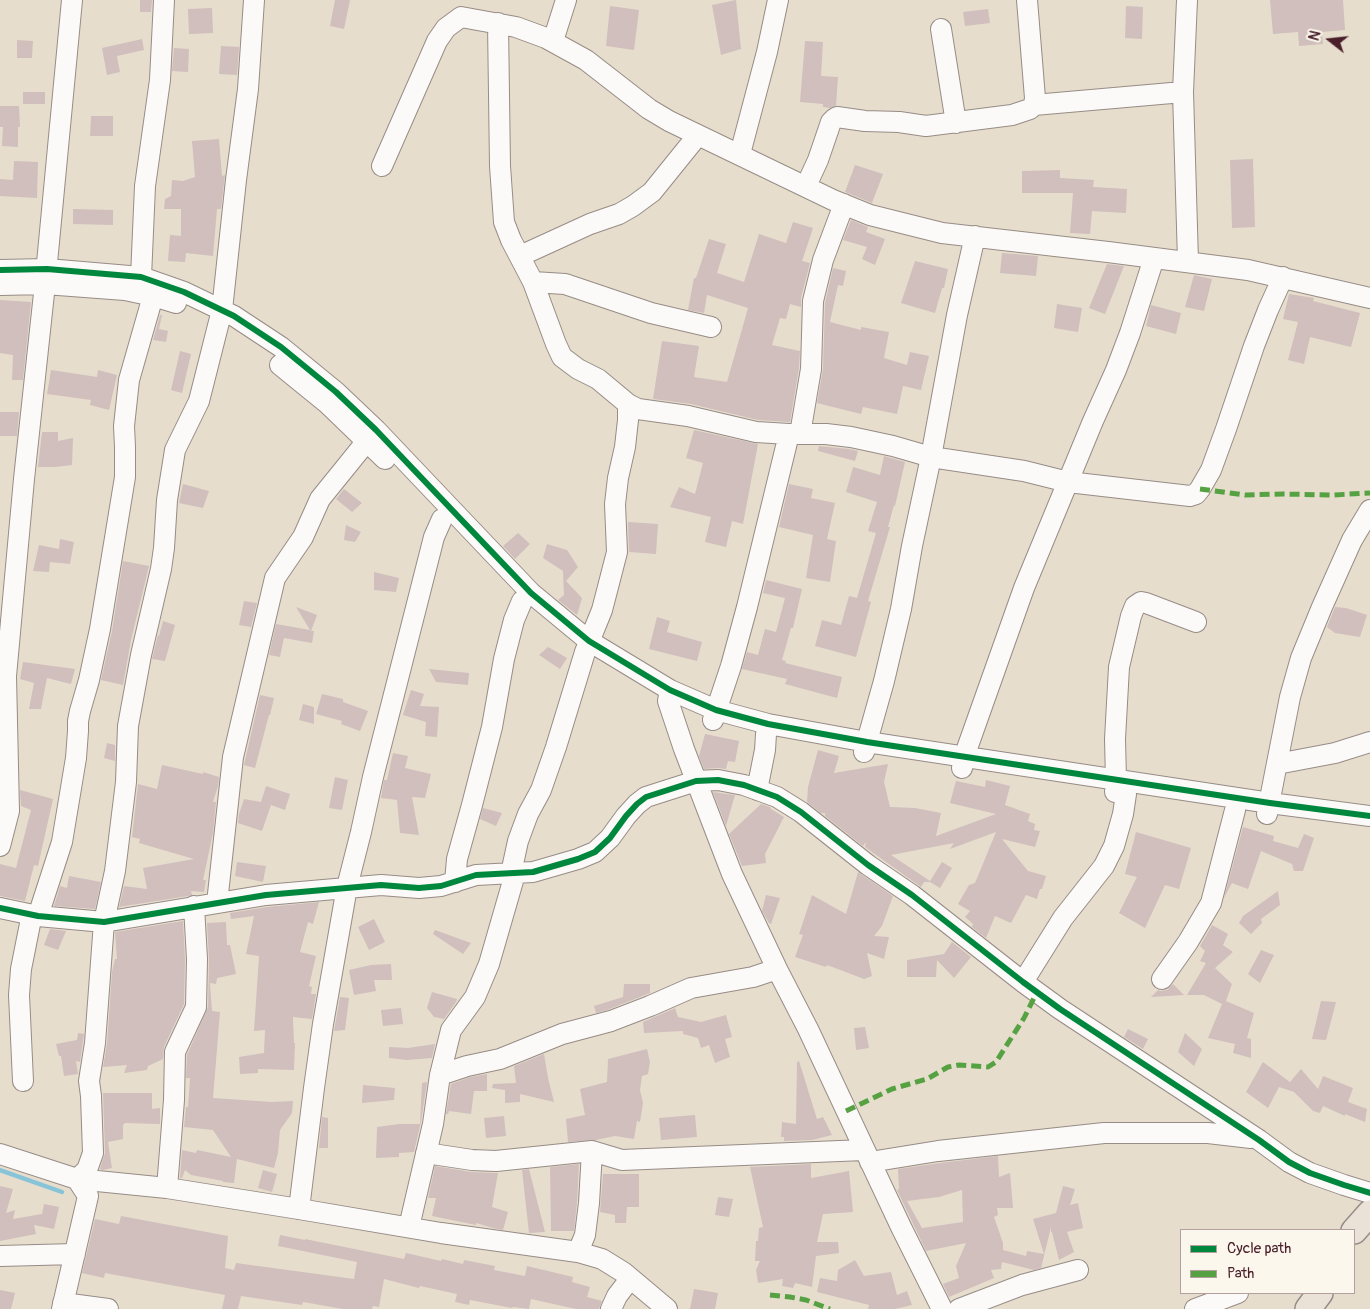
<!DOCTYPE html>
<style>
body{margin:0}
#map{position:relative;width:1370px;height:1309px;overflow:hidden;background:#e7ddcd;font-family:Pangolin,sans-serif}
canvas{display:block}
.legend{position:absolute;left:1180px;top:1229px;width:175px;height:65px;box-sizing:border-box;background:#fbf7ec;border:1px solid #b4a19f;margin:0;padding:6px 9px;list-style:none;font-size:15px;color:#4a1f2b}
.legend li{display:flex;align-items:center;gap:10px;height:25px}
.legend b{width:25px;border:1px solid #b4a19f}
.north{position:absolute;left:1305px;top:15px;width:50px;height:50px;-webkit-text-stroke:4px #fbf7ec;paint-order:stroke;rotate:286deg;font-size:14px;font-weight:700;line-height:20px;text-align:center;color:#4a1f2b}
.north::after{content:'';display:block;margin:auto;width:18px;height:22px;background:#4a1f2b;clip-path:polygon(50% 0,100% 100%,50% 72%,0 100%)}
</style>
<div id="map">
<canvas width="1370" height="1309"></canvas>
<ul class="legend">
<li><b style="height:6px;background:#00873e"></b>Cycle path</li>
<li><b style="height:6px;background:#56a243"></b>Path</li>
</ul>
<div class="north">N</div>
</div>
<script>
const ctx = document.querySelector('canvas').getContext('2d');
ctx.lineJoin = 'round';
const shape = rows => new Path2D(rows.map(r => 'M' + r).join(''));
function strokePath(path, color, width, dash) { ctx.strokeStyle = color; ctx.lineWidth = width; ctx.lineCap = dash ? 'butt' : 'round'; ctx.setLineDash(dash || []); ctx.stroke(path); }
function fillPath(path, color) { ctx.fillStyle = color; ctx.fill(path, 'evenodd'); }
strokePath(shape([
 [0,1170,62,1192]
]), '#88c4d8', 4.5);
fillPath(shape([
 [140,0,152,0,151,12,140,12],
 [335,0,350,0,344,29,330,26],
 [736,0,741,49,721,55,712,5],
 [1270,0,1343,0,1345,30,1322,32,1323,44,1299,46,1298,32,1273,34],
 [610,6,639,10,634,50,606,46],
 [1126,6,1143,7,1142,39,1125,38],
 [212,8,213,33,189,34,188,9],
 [988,9,990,23,965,26,963,12],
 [142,39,144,50,117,56,120,72,107,75,102,48],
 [17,40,33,41,32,58,17,58],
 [805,41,823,42,821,76,838,77,836,106,830,108,823,107,823,104,800,102],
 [221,46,239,47,237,75,219,74],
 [174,48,189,49,188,72,172,71],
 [23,92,45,92,45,104,23,104],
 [0,106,19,106,20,127,18,127,18,147,2,146,3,127,0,127],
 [91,116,113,116,113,136,90,136],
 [219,139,222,176,225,175,221,209,217,209,213,256,186,253,185,262,168,261,170,235,181,236,181,209,164,209,165,199,171,196,172,180,183,181,195,177,192,141],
 [1253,159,1255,227,1232,228,1230,160],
 [14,161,38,162,37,198,0,196,0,179,13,180],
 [855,165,883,174,872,203,845,192],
 [1060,170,1060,178,1094,180,1093,187,1127,189,1126,213,1092,211,1090,234,1070,233,1073,193,1022,193,1022,171],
 [73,209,113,210,113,225,73,224],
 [851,220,868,227,866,232,885,239,875,265,862,259,867,247,843,240],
 [793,222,813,228,802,261,810,263,801,298,801,307,790,304,786,319,780,318,772,345,800,351,799,368,790,422,758,420,691,404,653,399,662,341,699,346,694,377,727,382,748,308,707,295,704,313,688,310,694,278,696,278,709,239,726,244,717,273,744,282,759,234,786,243],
 [1002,253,1038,256,1036,276,1000,273],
 [915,261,948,269,944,288,942,288,935,313,901,303],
 [1107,264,1124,266,1105,314,1089,308],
 [833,268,846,271,843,286,838,285,830,322,861,330,861,327,889,332,884,358,907,365,910,352,929,356,921,390,903,386,897,414,863,407,861,414,817,403,823,369,825,303],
 [1194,275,1212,279,1204,311,1185,307],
 [1289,294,1314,298,1313,301,1360,313,1351,347,1310,337,1304,364,1288,360,1298,322,1283,319],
 [0,300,31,302,23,380,12,380,13,355,0,353],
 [1057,304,1082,308,1078,332,1054,328],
 [1151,305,1181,313,1176,334,1146,326],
 [160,315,162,315,159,329,168,331,166,342,153,340],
 [180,351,191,354,182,393,171,390],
 [51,370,97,377,98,370,117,375,109,410,90,405,91,400,47,394],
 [0,412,19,412,17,436,0,436],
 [694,430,758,444,743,524,732,521,726,547,705,542,711,517,670,507,679,487,695,494,703,463,686,458],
 [42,432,58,432,58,441,73,438,72,465,55,467,38,467],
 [819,446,849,449,858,451,855,461,818,451],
 [884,456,905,462,895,506,894,505,888,527,890,527,868,601,871,602,856,657,815,646,822,620,841,625,849,596,857,598,876,533,868,531,877,502,846,492,853,467,880,475],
 [183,484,209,491,203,508,179,503],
 [789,484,813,489,811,498,835,503,827,539,836,541,830,582,806,578,813,535,779,527],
 [344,489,362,503,352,512,336,499],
 [628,522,658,524,656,554,629,552],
 [346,525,361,532,355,542,344,540],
 [518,533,530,544,515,559,503,546],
 [60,539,74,542,70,564,50,562,49,572,33,571,39,545,59,549],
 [547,544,567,550,578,567,566,581,582,598,577,615,558,600,564,595,563,571,543,558],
 [123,561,149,566,131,640,123,685,101,680,112,631],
 [374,572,399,578,396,592,374,590],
 [766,580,802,589,793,628,791,628,782,660,786,661,785,663,842,677,837,698,785,684,787,679,742,669,747,652,758,655,765,629,776,632,785,598,763,593],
 [244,601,257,603,251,627,239,625],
 [296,607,317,615,311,631,314,631,312,643,284,638,280,657,269,655,276,624,310,630],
 [1335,607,1346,608,1367,615,1360,637,1335,633,1327,627],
 [657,617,670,621,667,632,702,642,697,661,649,649],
 [163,621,175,625,165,661,152,659,158,635,159,636],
 [548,647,567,658,560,669,539,655],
 [23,662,75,669,71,684,47,678,41,709,29,709,34,683,20,679],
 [429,669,469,673,468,685,436,682],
 [411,690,424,694,420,706,439,707,437,737,425,736,426,722,403,715],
 [322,694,343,699,343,702,368,711,360,731,341,724,342,721,316,714],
 [260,695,274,698,270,715,269,715,255,768,244,765],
 [303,704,314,707,314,724,299,720],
 [705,734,739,741,735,762,728,761,726,769,718,768,704,769,699,756],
 [107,743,115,745,115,761,104,758],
 [818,750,839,756,834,773,888,764,884,782,890,807,915,808,941,813,936,836,996,814,950,803,956,781,985,787,986,780,1010,786,1005,805,1030,814,1028,821,1035,824,1034,830,1040,831,1035,847,1002,839,1028,871,1046,876,1042,889,1040,889,1037,899,1026,895,1011,923,995,916,986,938,972,927,973,924,965,917,970,911,958,904,969,885,975,883,996,832,950,849,954,843,891,855,930,881,942,862,952,868,940,888,930,882,931,882,924,882,921,887,865,847,866,842,863,846,825,816,825,813,821,813,807,802,808,787],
 [393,753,408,756,405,768,431,774,425,798,412,797,419,835,400,833,397,800,381,798,384,780,387,780],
 [162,765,203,774,203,772,219,777,218,786,213,802,216,802,213,833,203,880,206,880,204,892,191,891,192,895,188,896,119,907,124,886,147,889,143,868,194,859,139,843,140,839,132,837,138,784,157,789],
 [335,777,348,780,342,810,329,808],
 [266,786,290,794,285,810,271,805,262,831,238,823,239,814,244,799,261,802],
 [20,790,53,799,38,866,34,865,25,901,0,896,0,864,16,868,31,810,21,806],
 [713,792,735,795,726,826],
 [761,804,770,807,771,809,784,817,765,854,766,863,742,866,729,834],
 [483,808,502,813,496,826,480,819],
 [1243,827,1274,836,1273,841,1298,848,1304,834,1314,838,1303,871,1294,871,1292,864,1261,851,1248,889,1232,883,1224,898],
 [1136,832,1191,848,1179,889,1165,885,1145,928,1119,913,1137,877,1125,874],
 [237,862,266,866,263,882,235,876],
 [858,872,893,896,882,926,874,936,889,937,884,959,867,953,872,976,864,979,827,965,826,967,795,957,803,935,799,934,812,895,846,914],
 [69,876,101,882,95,909,54,906,60,886,67,888],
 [1278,891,1280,905,1261,919,1262,923,1251,934,1239,923,1243,916],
 [766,895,780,898,771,924,769,923,762,911],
 [319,902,313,924,308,922,300,952,316,956,309,986,312,987,311,994,316,994,312,1019,293,1017,294,1043,295,1043,294,1070,258,1069,258,1073,240,1074,239,1057,264,1053,265,1030,254,1031,259,956,246,954,254,916,231,919,230,913,267,907],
 [374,919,385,942,369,950,358,927],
 [183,921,185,959,184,1004,164,1047,163,1059,148,1066,147,1070,124,1073,127,1065,103,1067,107,1044,112,972,115,959,117,959,115,932],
 [226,922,227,945,230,945,236,974,217,978,216,984,210,983,212,1011,220,1012,213,1098,272,1102,293,1101,292,1113,280,1130,278,1153,274,1168,237,1159,234,1183,223,1182,223,1181,191,1175,185,1170,182,1178,180,1178,182,1150,196,1153,197,1150,231,1157,213,1130,184,1127,186,1107,188,1107,190,1078,186,1078,187,1055,208,1007,209,959,207,923],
 [1212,925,1228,934,1223,945,1233,952,1215,968,1232,984,1226,1001,1254,1013,1247,1038,1251,1039,1251,1058,1233,1053,1235,1044,1208,1038,1222,1004,1204,995,1187,995,1206,963,1200,961,1205,951,1200,946],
 [50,929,66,931,58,950,44,945],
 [435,930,471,943,463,954,433,934],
 [952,942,971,957,954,978,937,960,936,977,907,977,907,960,944,954],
 [1261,950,1274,955,1260,983,1248,974],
 [391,964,392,980,374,980,376,991,354,995,349,970,371,965],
 [624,984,650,984,650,993,607,1010,596,1013,594,1006,623,997],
 [1173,984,1184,995,1151,997,1158,990,1161,991,1167,990],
 [432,992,457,999,456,1002,444,1019,434,1017,427,1008],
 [340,997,349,998,345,1030,334,1031],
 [1321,1001,1336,1002,1326,1040,1312,1039],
 [401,1008,403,1024,383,1026,381,1010],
 [675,1008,678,1017,701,1022,726,1015,732,1037,725,1039,730,1057,715,1063,709,1045,701,1048,698,1038,683,1034,683,1031,644,1033,643,1022],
 [865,1027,869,1048,856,1050,854,1028],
 [1128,1029,1148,1039,1143,1049,1124,1037],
 [78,1033,84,1034,80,1062,76,1061,78,1074,64,1076,61,1056,59,1056,56,1044,77,1040],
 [1185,1033,1202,1049,1194,1066,1178,1052],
 [435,1044,432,1058,407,1060,389,1058,389,1047,408,1048],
 [647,1049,650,1062,648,1074,642,1076,640,1090,643,1103,640,1122,637,1121,634,1139,615,1136,596,1140,568,1142,566,1119,585,1115,580,1089,607,1082,608,1059],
 [544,1054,548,1078,554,1102,520,1094,520,1102,505,1103,505,1090,492,1088,493,1084,516,1083,514,1066],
 [799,1061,817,1119,823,1117,832,1135,812,1140,784,1141,784,1137,781,1137,782,1122,796,1124,797,1062],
 [1263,1062,1290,1082,1301,1069,1318,1089,1323,1076,1353,1088,1348,1102,1367,1109,1365,1122,1345,1114,1345,1116,1323,1106,1320,1113,1313,1111,1294,1092,1279,1087,1268,1108,1246,1092],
 [487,1074,487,1091,474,1091,471,1114,449,1111,448,1114,446,1114,451,1084,470,1077],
 [427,1082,421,1122,414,1152,399,1153,399,1157,376,1158,377,1127,399,1124,420,1124,422,1083],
 [363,1085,395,1088,394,1100,362,1103],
 [103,1093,152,1093,152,1109,160,1108,160,1124,125,1123,123,1125,123,1139,108,1142,112,1168,103,1170,100,1169,105,1153],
 [695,1115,697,1137,661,1140,659,1118],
 [504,1116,506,1136,486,1138,484,1118],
 [322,1117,328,1118,328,1148,319,1148],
 [998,1156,999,1177,1010,1173,1013,1208,997,1208,998,1215,994,1217,1003,1243,1003,1250,1026,1256,1027,1251,1044,1254,1033,1219,1056,1213,1063,1186,1075,1189,1070,1205,1078,1203,1083,1228,1067,1232,1074,1252,1059,1260,1052,1232,1051,1232,1051,1227,1041,1268,1034,1270,1002,1262,1001,1269,991,1270,994,1278,949,1297,943,1284,959,1278,956,1266,966,1243,926,1251,897,1190,899,1189,898,1169,940,1163],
 [962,1190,963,1222,922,1228,907,1201,939,1197],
 [579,1164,577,1202,574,1231,551,1231,550,1167],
 [811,1164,811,1178,849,1171,853,1212,823,1214,817,1242,838,1242,839,1253,816,1256,812,1287,795,1283,793,1288,782,1286,783,1279,758,1283,756,1270,760,1261,755,1261,756,1241,758,1241,759,1228,763,1227,750,1167],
 [435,1166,471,1172,498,1173,492,1207,508,1212,503,1230,493,1228,476,1223,476,1225,432,1216,436,1198,428,1198],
 [529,1169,545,1232,529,1233,522,1170],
 [263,1170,277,1174,272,1192,258,1188],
 [603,1174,639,1174,639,1207,627,1207,626,1223,615,1223,615,1215,600,1212],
 [0,1186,13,1189,6,1213,15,1210,13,1219,42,1214,44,1204,59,1207,54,1229,34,1225,36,1234,0,1241],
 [718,1197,733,1199,729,1217,715,1215],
 [121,1216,228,1236,225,1268,234,1270,236,1263,354,1279,357,1262,278,1246,280,1235,305,1240,305,1239,404,1259,406,1253,441,1261,442,1259,463,1264,464,1260,495,1266,494,1270,525,1276,527,1266,573,1277,572,1282,590,1287,587,1297,602,1301,599,1309,576,1309,531,1299,529,1309,513,1307,512,1308,470,1300,469,1305,455,1302,457,1294,420,1286,419,1288,384,1279,379,1307,373,1306,372,1309,343,1309,303,1302,302,1305,241,1296,238,1309,222,1309,225,1295,105,1273,104,1278,82,1273,95,1219,119,1224],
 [855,1260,864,1276,891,1272,897,1295,907,1291,912,1305,895,1309,868,1309,869,1305,817,1292,820,1278,837,1281,838,1270],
 [694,1289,718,1293,715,1309,690,1309],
 [0,1290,15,1293,11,1309,0,1309]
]), '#d0bfbd');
const minor = shape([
 [1187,0,1183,92,1188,261],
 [498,23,500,166,504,222,511,240,533,282,556,344,562,357,578,369,598,379,628,404,638,409,688,416,756,432,789,434,826,434,851,437,893,446,931,457,1024,471,1068,482,1190,496,1196,494,1200,489,1211,470,1226,429,1254,346,1268,310,1283,277],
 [941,29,956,123],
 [553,41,566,0],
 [1034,105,1183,92],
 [740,154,767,52,778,0],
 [382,166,437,41,446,28,461,17,516,27,546,38,586,60,649,109,669,121,833,200,870,215,942,233,1108,252,1248,270,1370,298],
 [806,186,818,160,831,122,834,119,837,117,865,121,899,122,926,126,1012,115,1030,109,1034,105,1035,98,1027,0],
 [520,256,590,224,619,214,633,206,652,192,698,135],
 [0,270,47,269,141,277,184,292,234,316,281,347,336,392,376,430,531,593,589,641,670,690,716,710,768,724,867,742,1270,803,1370,816],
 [141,277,145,186,160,80,164,0],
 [533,282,565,284,651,313,711,327],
 [0,285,45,284,125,290,153,296,176,303],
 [280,365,328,404,385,459],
 [800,434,811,369,813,301,823,260,844,204],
 [670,690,668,701,684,749,732,874,777,969,808,1029,901,1227,942,1309],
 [713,720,731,666,747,607,789,434],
 [864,752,884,681,901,609,912,546,931,457,957,315,975,236],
 [1277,764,1335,753,1370,742],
 [962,768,964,757,1024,588,1093,421,1116,370,1130,333,1154,258],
 [757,790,765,750,766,734],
 [1115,792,1116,780,1115,739,1119,667,1131,616,1135,606,1141,602,1146,603,1196,622],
 [1267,814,1290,697,1301,658,1322,607,1352,540,1370,510],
 [0,846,9,811,6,676,24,479,45,284,72,0],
 [455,882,457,859,472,805,492,727,504,659,514,620,522,601],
 [217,903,233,757,275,578,303,537,320,499,375,431],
 [0,908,38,916,104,922,266,895,381,885,419,888,441,886,476,875,533,872,578,859,595,852,610,838,626,816,637,804,646,797,696,781,718,780,744,785,777,797,801,812,868,865,912,895,1023,982,1060,1009,1259,1140,1289,1162,1310,1173,1344,1185,1370,1193],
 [38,916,62,842,76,758,78,731,78,721,80,711,89,680,100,629,125,477,125,447,124,426,129,380,153,296],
 [1162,979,1188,942,1211,903,1235,810],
 [1023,982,1063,918,1104,866,1114,846,1123,814,1126,794],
 [440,1075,467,1066,500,1059,562,1034,611,1021,650,1006,691,988,753,977,777,969],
 [23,1081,19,995,21,969,32,914],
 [426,1153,472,1160,496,1161,592,1151,622,1160,864,1150],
 [0,1154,77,1179,167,1188,299,1209,441,1233,578,1252,602,1259,623,1272,667,1309],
 [870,1162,938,1151,1104,1133,1208,1133,1251,1138],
 [77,1179,87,1170,93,1153,91,1096,89,1081,95,1043,104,922,115,871,126,782,128,726,141,655,161,569,164,548,167,500,175,450,199,401,222,310,236,180,248,89,254,0],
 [167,1188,174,1100,175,1052,196,1007,197,959,194,906],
 [299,1209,314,1088,323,1024,347,887,361,832,373,777,434,537,442,519],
 [409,1227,433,1124,440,1075,451,1030,475,997,489,964,515,874,513,864,518,841,528,814,541,790,556,747,585,652,602,610,608,587,617,552,615,504,618,478,625,447,628,420,628,404],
 [578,1252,585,1235,589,1203,592,1151],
 [0,1256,75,1254],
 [63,1303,108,1309],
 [62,1309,88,1196,77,1179],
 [611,1309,617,1296,630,1279],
 [959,1309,1022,1285,1078,1270],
 [1195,1309,1238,1293]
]);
const major = shape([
 [1354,1231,1370,1213],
 [1308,1309,1320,1293]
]);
strokePath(minor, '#978c86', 22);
strokePath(major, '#978c86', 28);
strokePath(minor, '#fbfaf8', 20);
strokePath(major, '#ebe2d7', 25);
strokePath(shape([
 [1200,489,1245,495,1283,494,1333,495,1370,493],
 [846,1111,892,1089,927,1079,948,1067,959,1065,988,1067,996,1062,1024,1018,1037,992],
 [770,1295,790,1297,806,1300,830,1309]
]), '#56a243', 5, [10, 5]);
strokePath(shape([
 [0,270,47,269,141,277,184,292,234,316,281,347,336,392,376,430,531,593,589,641,670,690,716,710,768,724,867,742,1270,803,1370,816],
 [0,908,38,916,104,922,266,895,381,885,419,888,441,886,476,875,533,872,578,859,595,852,610,838,626,816,637,804,646,797,696,781,718,780,744,785,777,797,801,812,868,865,912,895,1023,982,1060,1009,1259,1140,1289,1162,1310,1173,1344,1185,1370,1193]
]), '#00873e', 6);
</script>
